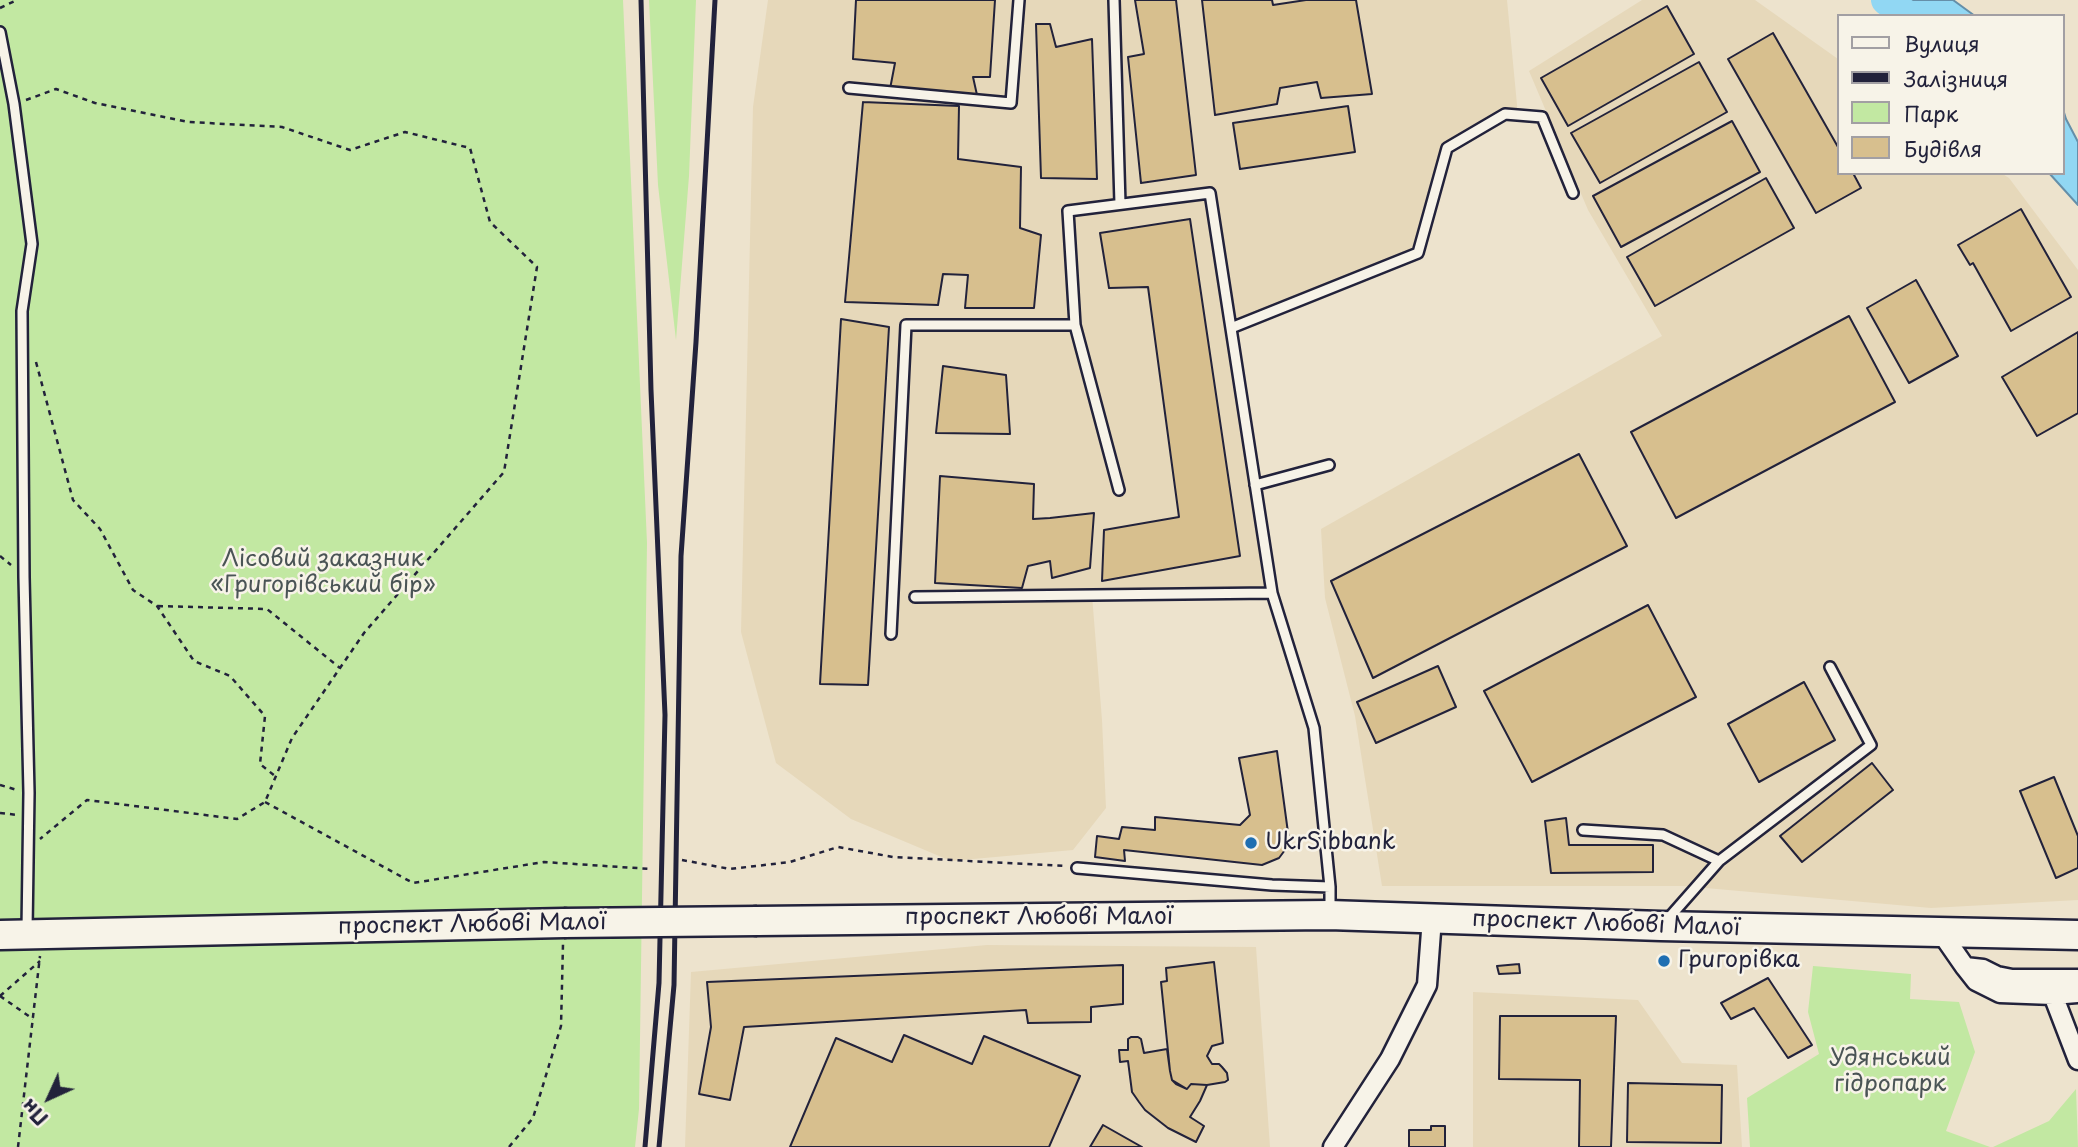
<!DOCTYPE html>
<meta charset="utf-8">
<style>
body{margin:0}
#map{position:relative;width:2078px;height:1147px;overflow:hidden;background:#ede3cd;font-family:"Playpen Sans",sans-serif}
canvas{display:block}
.legend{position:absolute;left:1837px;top:14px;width:228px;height:161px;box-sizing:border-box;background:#f7f3e8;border:2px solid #a29fa3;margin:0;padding:9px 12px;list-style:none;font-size:21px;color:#22223b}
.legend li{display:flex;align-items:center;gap:14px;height:35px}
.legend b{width:35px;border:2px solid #a29fa3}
.north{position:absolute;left:14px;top:1063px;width:70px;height:70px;-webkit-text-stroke:5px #f7f3e8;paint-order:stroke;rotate:225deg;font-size:19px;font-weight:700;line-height:28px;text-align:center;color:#22223b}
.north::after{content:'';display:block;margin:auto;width:24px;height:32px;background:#22223b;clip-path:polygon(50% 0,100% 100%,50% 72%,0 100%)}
</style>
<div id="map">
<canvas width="2078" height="1147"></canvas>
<ul class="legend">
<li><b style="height:9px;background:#f7f3e8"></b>Вулиця</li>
<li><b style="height:9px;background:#22223b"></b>Залізниця</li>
<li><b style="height:19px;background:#c2e8a2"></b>Парк</li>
<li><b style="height:19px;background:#d7bf8e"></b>Будівля</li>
</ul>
<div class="north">Пн</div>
</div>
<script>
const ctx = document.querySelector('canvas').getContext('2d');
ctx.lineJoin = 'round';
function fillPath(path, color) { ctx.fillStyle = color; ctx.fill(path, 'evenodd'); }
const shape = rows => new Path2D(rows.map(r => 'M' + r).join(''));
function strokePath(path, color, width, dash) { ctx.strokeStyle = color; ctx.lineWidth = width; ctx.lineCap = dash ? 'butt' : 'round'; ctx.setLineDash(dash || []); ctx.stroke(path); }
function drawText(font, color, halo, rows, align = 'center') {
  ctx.font = font + ' "Playpen Sans",sans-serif'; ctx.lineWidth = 5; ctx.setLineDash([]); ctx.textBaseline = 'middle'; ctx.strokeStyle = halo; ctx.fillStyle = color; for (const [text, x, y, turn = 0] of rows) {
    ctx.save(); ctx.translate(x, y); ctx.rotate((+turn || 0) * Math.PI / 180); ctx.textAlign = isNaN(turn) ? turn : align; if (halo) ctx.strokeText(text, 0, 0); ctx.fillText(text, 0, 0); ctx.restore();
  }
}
fillPath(shape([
 [768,0,1507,0,1518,115,1447,148,1418,253,1232,333,1272,593,1092,595,1102,720,1106,808,1073,850,951,861,851,819,776,763,741,632,753,107],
 [1642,0,1755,0,1838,59,1838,173,2001,173,2009,178,2078,270,2078,900,1931,908,1683,886,1382,886,1355,716,1325,598,1321,529,1662,336,1588,210,1529,71],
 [987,945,1256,947,1270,1147,685,1147,691,972],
 [1473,992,1638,1000,1682,1063,1737,1065,1742,1147,1473,1147]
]), '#e6d8ba');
fillPath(shape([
 [0,0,623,0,647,543,639,1109,635,1147,0,1147],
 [649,0,696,0,689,176,676,340,658,185],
 [1813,966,1911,974,1910,999,1959,1002,1975,1052,1946,1131,1990,1147,1750,1147,1747,1098,1819,1054,1808,1012],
 [2076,1089,2078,1147,1993,1147,2049,1121]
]), '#c2e8a2');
const water = shape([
 [1891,0,1953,0,1975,16,1910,16,1891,0],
 [2062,106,2066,119,2078,142,2078,205,2049,173,2062,173,2062,106]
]);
fillPath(water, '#91d7f3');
strokePath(water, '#658fa9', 2);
strokePath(shape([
 [1886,0,1908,16]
]), '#91d7f3', 30);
const building = shape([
 [856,0,995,0,990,77,973,77,977,95,890,89,895,63,853,59,856,0],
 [1135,0,1176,0,1196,175,1141,183,1128,57,1144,54,1135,0],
 [1202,0,1272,0,1273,5,1306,0,1356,0,1372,94,1321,98,1317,82,1280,88,1277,104,1215,115,1202,0],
 [1667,6,1694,54,1568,126,1541,78,1667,6],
 [1036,24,1050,24,1056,47,1092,39,1097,179,1041,178,1036,24],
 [1773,33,1838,147,1838,173,1853,173,1861,188,1816,213,1728,59,1773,33],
 [1699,62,1727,112,1600,183,1571,133,1699,62],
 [863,102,959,106,958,159,1021,167,1020,228,1041,235,1034,308,965,308,968,275,943,274,938,305,845,302,863,102],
 [1348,106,1355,152,1240,169,1233,123,1348,106],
 [1732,121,1760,172,1621,247,1593,196,1732,121],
 [1766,178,1794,228,1655,306,1627,257,1766,178],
 [2021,209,2071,297,2011,331,1973,263,1970,265,1958,245,2021,209],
 [1190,219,1240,556,1102,581,1104,530,1179,517,1148,287,1109,288,1100,233,1190,219],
 [1916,280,1958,356,1909,383,1867,308,1916,280],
 [1849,316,1895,402,1676,518,1631,432,1849,316],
 [841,319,889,327,868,685,820,684,841,319],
 [2078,332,2078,413,2037,436,2002,377,2078,332],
 [943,366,1006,375,1010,434,936,433,943,366],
 [1579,454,1627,546,1373,678,1331,581,1579,454],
 [940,476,1034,484,1033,519,1050,518,1094,513,1090,568,1052,578,1050,561,1028,566,1022,588,935,583,940,476],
 [1648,605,1696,697,1532,782,1484,691,1648,605],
 [1438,666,1456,707,1376,743,1357,702,1438,666],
 [1804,682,1835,740,1759,782,1728,724,1804,682],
 [1277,751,1289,840,1285,850,1279,858,1262,865,1124,850,1125,861,1095,857,1097,836,1119,839,1122,827,1155,830,1155,817,1240,825,1250,815,1239,758,1277,751],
 [1872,763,1893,790,1802,862,1780,836,1872,763],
 [2054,777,2078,836,2078,868,2056,878,2020,791,2054,777],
 [1566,818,1569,845,1653,845,1653,872,1551,873,1545,821,1566,818],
 [1214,962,1223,1043,1212,1046,1207,1056,1212,1064,1219,1064,1222,1067,1227,1073,1228,1080,1225,1082,1207,1085,1191,1084,1187,1089,1172,1080,1170,1071,1161,982,1167,981,1166,968,1214,962],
 [1519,964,1520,973,1499,974,1497,966,1519,964],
 [1123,965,1123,1004,1091,1007,1091,1022,1028,1023,1026,1010,744,1027,730,1100,699,1094,711,1027,707,982,1123,965],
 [1768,978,1812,1045,1788,1058,1754,1008,1731,1019,1721,1003,1768,978],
 [1500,1016,1616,1016,1611,1147,1579,1147,1580,1080,1499,1079,1500,1016],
 [904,1035,972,1064,984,1036,1080,1076,1049,1147,790,1147,836,1038,892,1062,904,1035],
 [1131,1037,1138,1037,1141,1039,1144,1053,1167,1049,1170,1071,1172,1080,1176,1084,1187,1089,1191,1084,1207,1085,1200,1101,1190,1117,1204,1126,1196,1142,1168,1128,1145,1110,1139,1102,1132,1092,1128,1061,1120,1062,1119,1050,1128,1050,1128,1039,1131,1037],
 [1628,1083,1722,1085,1721,1143,1627,1142,1628,1083],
 [1103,1125,1142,1147,1090,1147,1103,1125],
 [1431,1126,1445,1126,1445,1147,1409,1147,1409,1130,1431,1130,1431,1126]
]);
fillPath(building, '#d7bf8e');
strokePath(building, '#22223b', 2);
const lane = shape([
 [1114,0,1120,204],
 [0,32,14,104,32,244,22,311,24,577,29,793,27,930],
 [849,88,1011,103,1019,0],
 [1231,328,1418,253,1447,148,1505,114,1542,117,1573,193],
 [1255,485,1329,465],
 [1119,490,1075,325,1068,211,1210,193,1272,593,1314,728,1330,887,1330,913],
 [915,597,1272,593],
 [891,634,906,325,1075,325],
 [1583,830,1663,835,1719,861],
 [1077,868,1272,885,1330,887],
 [1667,920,1719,861,1871,745,1830,667]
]);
const street = shape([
 [1940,931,1965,967,1983,969,1997,976,2012,979,2078,979],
 [1965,967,1976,981,2000,993,2053,995,2078,993],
 [2053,995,2078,1060],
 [1333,1147,1390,1059,1427,985,1432,918]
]);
const primary = shape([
 [757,921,1329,915,1661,926,2078,935],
 [0,935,564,923]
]);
strokePath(lane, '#22223b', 14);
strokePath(street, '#22223b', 23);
strokePath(primary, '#22223b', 33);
strokePath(shape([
 [0,8,17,0],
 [26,100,56,89,95,103,189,122,282,127,350,150,405,132,470,148,490,222,537,267,504,472,364,633,292,738,265,802,237,819,87,800,40,839],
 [36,362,73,500,100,529,133,590,157,606,194,661,230,676,265,716,260,764,275,776],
 [0,556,11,565],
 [158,606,267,609,340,668],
 [0,785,17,790],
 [265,802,413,883,544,862,651,869],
 [0,813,18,815],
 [682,860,730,869,790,862,838,847,893,857,1066,866],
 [0,996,40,961],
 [0,996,33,1019],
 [18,1147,40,956],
 [509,1147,533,1118,561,1026,563,944]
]), '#22223b', 2.5, [5, 5]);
strokePath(lane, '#f7f3e8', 9);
strokePath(street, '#f7f3e8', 18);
strokePath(primary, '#f7f3e8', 28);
strokePath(shape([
 [641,0,651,390,665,715,659,983,645,1147],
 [659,1147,674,985,681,556,696,342,715,0]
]), '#22223b', 5);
const primaryBridge = shape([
 [564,923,757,921]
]);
strokePath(primaryBridge, '#22223b', 33, []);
strokePath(primaryBridge, '#f7f3e8', 28);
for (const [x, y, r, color] of [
 [1251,843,7,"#1f6fb2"],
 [1664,961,7,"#1f6fb2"]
]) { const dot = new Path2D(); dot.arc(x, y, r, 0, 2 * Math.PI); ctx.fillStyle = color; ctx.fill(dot); strokePath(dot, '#f7f3e8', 2.5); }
drawText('23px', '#4a5455', '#f7f3e8', [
 ["Лісовий заказник",323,560],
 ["«Григорівський бір»",323,586],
 ["Удянський",1890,1059],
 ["гідропарк",1890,1085]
]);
drawText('23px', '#22223b', '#f7f3e8', [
 ["UkrSibbank",1265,843],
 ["Григорівка",1678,961]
], 'left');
drawText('23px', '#22223b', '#f7f3e8', [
 ["проспект Любові Малої",1039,918],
 ["проспект Любові Малої",1606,924,2],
 ["проспект Любові Малої",472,925,-1]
]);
</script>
